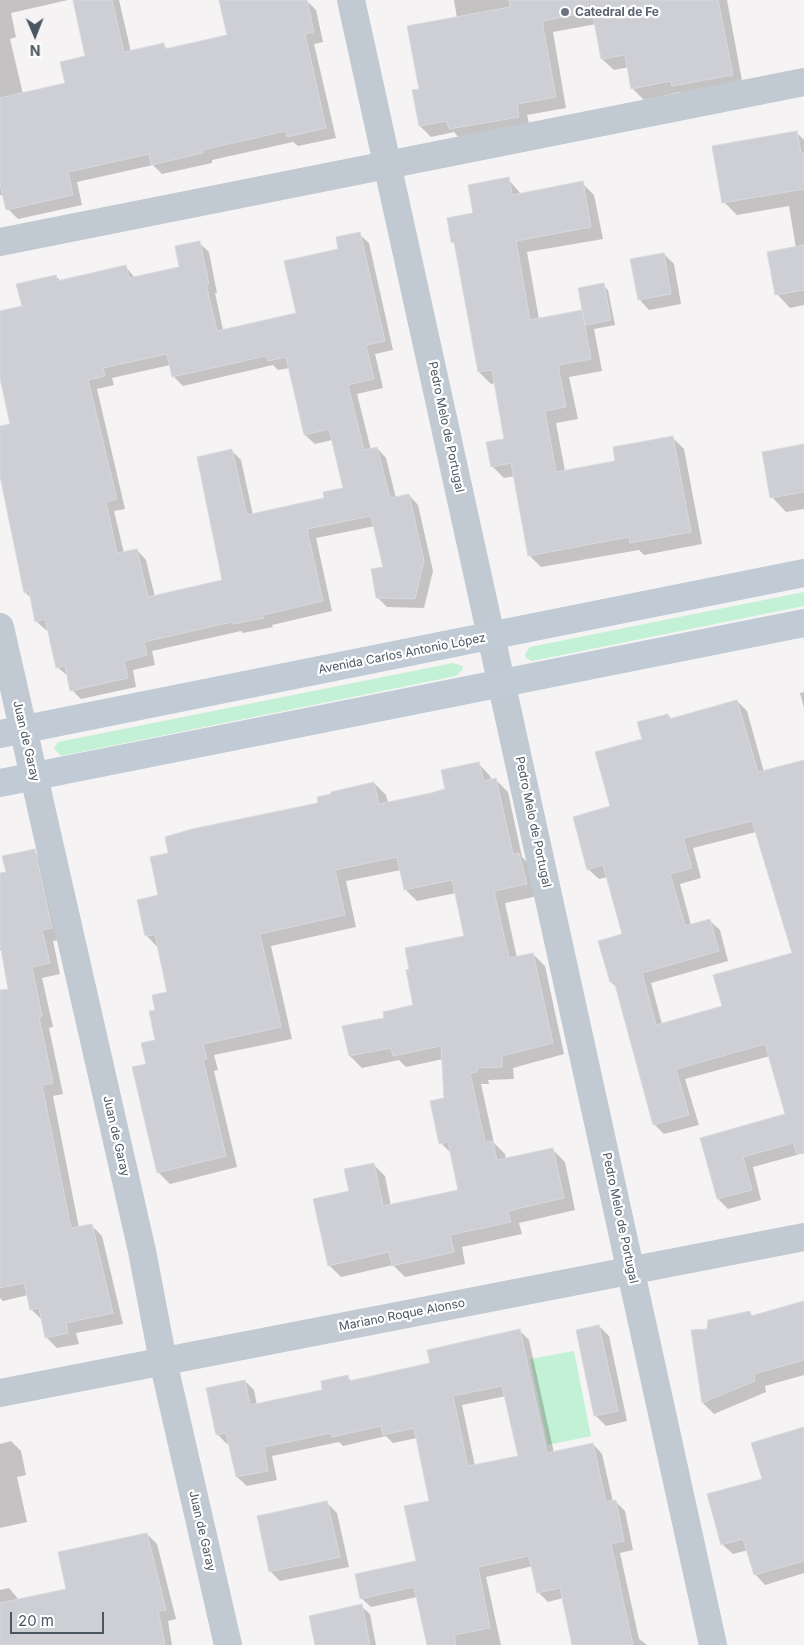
<!DOCTYPE html>
<meta charset="utf-8">
<style>
body{margin:0}
#map{position:relative;width:804px;height:1645px;overflow:hidden;background:#f5f3f3;font-family:Inter,sans-serif}
canvas{display:block}
.north{position:absolute;left:10px;top:10px;width:50px;height:50px;-webkit-text-stroke:4px #fff;paint-order:stroke;rotate:179deg;font-size:14px;font-weight:700;line-height:20px;text-align:center;color:#4a5661}
.north::after{content:'';display:block;margin:auto;width:18px;height:22px;background:#4a5661;clip-path:polygon(50% 0,100% 100%,50% 72%,0 100%)}
.scale{position:absolute;left:10px;top:1612px;width:94px;height:22px;box-sizing:border-box;border:2px solid #4a5661;border-top:0;padding-left:6px;font-size:15px;line-height:18px;white-space:nowrap;color:#4a5661;-webkit-text-stroke:4px #fff;paint-order:stroke}
</style>
<div id="map">
<canvas width="804" height="1645"></canvas>
<div class="north">N</div>
<div class="scale">20 m</div>
</div>
<script>
const ctx = document.querySelector('canvas').getContext('2d');
ctx.lineJoin = 'round';
function fillPath(path, color) { ctx.fillStyle = color; ctx.fill(path, 'evenodd'); }
const shape = rows => new Path2D(rows.map(r => 'M' + r).join(''));
function strokePath(path, color, width, dash) { ctx.strokeStyle = color; ctx.lineWidth = width; ctx.lineCap = dash ? 'butt' : 'round'; ctx.setLineDash(dash || []); ctx.stroke(path); }
function drawText(font, color, halo, rows, align = 'center') {
  ctx.font = font + ' Inter,sans-serif'; ctx.lineWidth = 4.5; ctx.setLineDash([]); ctx.textBaseline = 'middle'; ctx.strokeStyle = halo; ctx.fillStyle = color; for (const [text, x, y, turn = 0] of rows) {
    ctx.save(); ctx.translate(x, y); ctx.rotate((+turn || 0) * Math.PI / 180); ctx.textAlign = isNaN(turn) ? turn : align; if (halo) ctx.strokeText(text, 0, 0); ctx.fillText(text, 0, 0); ctx.restore();
  }
}
fillPath(shape([
 [804,592,804,606,532,661,526,658,525,654,530,647],
 [453,663,462,666,463,669,456,676,61,756,54,748,58,742],
 [574,1351,591,1436,548,1445,530,1359]
]), '#c3f1d5');
fillPath(shape([
 [0,0,68,0,11,13,16,37,10,39,23,94,66,84,86,57,75,0,119,0,131,52,163,45,168,49,229,36,221,0,306,0,316,10,323,42,314,44,336,138,298,146,293,142,212,160,212,163,162,174,153,165,77,182,82,205,18,219,8,209,4,195,0,195],
 [454,0,727,0,743,86,684,97,680,92,644,100,632,88,629,67,614,70,602,59,596,24,553,32,566,108,527,115,530,128,461,140,454,132,431,137,420,126,420,90,457,18],
 [796,132,804,140,804,305,790,308,777,294,796,248,789,206,737,215,724,202],
 [508,179,521,194,582,183,594,195,603,239,527,252,539,319,581,312,585,315,603,285,608,290,615,325,594,329,602,371,569,377,578,419,556,423,565,471,617,462,672,437,684,449,702,544,644,555,639,550,541,567,529,555,515,476,504,478,492,466,506,440,496,383,491,384,479,372,456,245,452,242,475,214],
 [359,234,369,243,393,350,375,354,383,388,357,394,371,450,377,448,386,458,396,498,409,495,418,505,433,571,424,608,387,607,377,597,385,568,375,526,316,538,332,611,272,625,273,627,243,633,241,631,152,651,155,665,133,670,136,687,81,699,72,690,68,676,57,667,48,630,46,630,36,621,31,598,25,592,0,462,0,428,12,425,0,373,0,312,23,306,56,276,61,282,125,266,135,278,181,268,199,243,209,252,217,293,215,293,223,330,297,314,340,250],
 [170,365,173,376,183,386,273,365,278,370,290,368,305,435,315,444,332,440,345,489,326,499,253,515,241,460,231,450,224,581,155,597,146,560,137,550,124,553,114,511,125,509,97,389,114,385,112,378],
 [664,254,674,264,681,304,649,310,639,299],
 [804,445,804,509,786,512,772,497],
 [804,692,804,708,800,693],
 [737,701,747,711,764,772,804,805,804,1153,753,1167,761,1200,728,1209,718,1199,701,1139,787,1115,770,1056,685,1079,699,1125,664,1134,654,1124,617,988,611,982,624,935,608,877,599,879,588,869,611,807,644,740,668,715,672,719],
 [756,832,801,952,724,1007,662,1024,651,983,728,961,720,930,709,920,691,925,680,884,701,878,693,848],
 [479,764,490,776,492,781,496,780,508,792,522,857,531,866,538,896,505,903,517,958,533,954,545,966,564,1054,513,1068,514,1079,488,1080,489,1084,481,1084,494,1143,505,1154,506,1160,553,1150,565,1162,575,1210,519,1223,522,1234,462,1247,465,1264,405,1277,393,1265,341,1277,329,1265,351,1192,373,1164,385,1176,391,1206,460,1191,452,1154,441,1143,446,1099,443,1059,406,1067,399,1060,362,1068,350,1056,386,1019,415,1006,466,937,456,893,417,901,405,889,401,870,346,881,356,927,271,946,292,1039,214,1055,218,1070,214,1071,237,1167,170,1184,158,1172,147,1064,156,1041,156,1011,168,993,158,948,146,935,160,896,170,854,374,783,386,795,388,803,446,790],
 [34,851,45,862,63,939,53,941,60,974,42,978,53,1027,49,1028,63,1094,53,1096,79,1228,91,1225,102,1236,123,1324,76,1333,79,1344,57,1348,46,1337,42,1320,31,1309,28,1295,3,1301,0,1298,0,991,9,990,2,950,0,951,0,874,7,873],
 [804,1302,804,1375,765,1386,766,1392,714,1414,703,1403,693,1332,709,1330,749,1313,753,1316],
 [599,1326,609,1336,627,1421,606,1426,596,1416,577,1331],
 [520,1331,529,1340,554,1453,593,1444,602,1454,613,1502,615,1501,625,1511,633,1550,620,1553,639,1639,647,1645,574,1645,563,1598,548,1602,538,1592,533,1566,486,1577,501,1645,428,1645,417,1597,371,1607,361,1598,417,1562,431,1502,417,1438,393,1443,386,1436,343,1446,339,1442,272,1456,277,1480,247,1486,237,1477,230,1443,227,1444,217,1434,245,1381,254,1390,257,1405,324,1391,347,1377,352,1381,432,1364],
 [506,1396,519,1457,475,1466,462,1405],
 [804,1429,804,1573,765,1585,755,1574,748,1550,733,1554,722,1544,764,1479],
 [11,1441,21,1451,26,1475,17,1477,27,1522,0,1528,0,1444],
 [327,1503,337,1513,349,1567,280,1581,270,1571],
 [147,1534,157,1544,176,1619,168,1621,172,1645,0,1645,0,1590,9,1588,19,1600,68,1590],
 [361,1606,370,1614,376,1645,317,1645]
]), '#0003');
const building = shape([
 [73,0,112,0,124,52,164,43,165,49,227,35,219,0,307,0,314,32,305,34,326,128,287,137,286,131,202,150,203,153,151,165,149,154,68,172,73,195,6,210,0,184,0,98,65,83,60,62,85,56,73,0],
 [509,0,588,0,589,12,542,21,556,97,517,104,519,117,449,129,447,121,419,126,412,90,419,89,407,26,510,7,509,0],
 [590,0,718,0,733,75,672,86,671,81,631,89,625,55,601,59,590,0],
 [797,131,801,153,804,153,804,189,722,203,712,146,797,131],
 [509,177,512,195,583,181,591,227,516,241,530,320,582,310,591,359,558,365,566,407,545,411,556,472,615,461,613,447,673,436,691,532,630,543,629,537,528,556,511,463,491,467,486,442,504,439,492,370,478,372,454,242,451,242,447,218,473,213,468,185,509,177],
 [360,232,385,341,366,345,374,379,348,385,364,450,377,447,390,498,409,494,424,561,415,599,376,598,371,569,383,567,371,516,307,529,323,601,263,615,264,618,233,624,232,622,144,642,147,655,124,661,128,678,70,691,65,666,56,668,45,619,35,622,29,591,24,593,0,476,0,426,10,424,0,378,0,311,22,306,16,284,56,275,57,281,126,265,129,278,179,267,175,246,200,241,209,284,206,284,217,331,296,313,284,261,338,249,336,237,360,232],
 [167,354,172,377,266,356,268,361,286,357,304,435,329,429,343,488,323,492,324,498,247,515,232,449,197,457,222,580,148,597,137,549,117,553,106,502,117,499,88,380,105,376,103,368,167,354],
 [804,245,804,290,775,295,767,252,804,245],
 [664,253,671,294,638,300,630,259,664,253],
 [604,283,611,320,585,325,578,288,604,283],
 [804,444,804,492,770,498,762,452,804,444],
 [737,700,758,772,804,760,804,1153,797,1154,793,1143,743,1157,752,1190,717,1199,700,1138,785,1114,765,1044,676,1069,689,1115,653,1125,614,981,610,982,598,941,622,934,603,865,587,870,573,817,610,806,595,752,642,739,637,722,668,714,669,719,737,700],
 [752,821,792,953,713,975,722,1006,656,1025,642,973,719,951,710,919,685,926,670,874,692,868,683,838,752,821],
 [479,762,484,781,496,778,513,854,519,853,527,884,494,891,509,958,533,953,553,1043,502,1056,502,1067,477,1068,477,1072,470,1073,485,1142,493,1141,497,1160,553,1148,564,1198,508,1211,511,1222,450,1235,454,1252,392,1266,389,1252,328,1266,313,1199,349,1191,344,1169,374,1163,383,1206,458,1190,448,1142,439,1144,430,1101,444,1098,441,1046,393,1056,391,1048,349,1056,342,1026,384,1018,383,1012,413,1005,406,970,409,969,405,948,464,936,452,880,404,890,397,857,335,870,345,915,260,934,281,1027,203,1044,207,1059,203,1059,226,1156,157,1173,132,1067,146,1064,141,1043,155,1040,149,1011,155,1010,152,995,167,992,155,935,145,936,137,900,158,895,150,857,168,853,165,837,192,829,318,803,317,797,331,794,331,792,374,782,379,804,431,793,445,789,441,770,479,762],
 [35,849,52,928,42,930,50,963,32,967,42,1016,39,1017,53,1083,42,1085,71,1228,92,1224,113,1313,66,1323,68,1333,45,1338,39,1308,30,1310,24,1283,0,1288,0,990,8,989,0,943,0,873,6,872,2,856,35,849],
 [804,1301,804,1360,754,1374,755,1381,702,1403,691,1330,707,1329,708,1320,750,1311,751,1316,804,1301],
 [599,1325,618,1411,594,1416,576,1330,599,1325],
 [520,1329,547,1453,593,1443,606,1502,616,1500,624,1541,611,1544,633,1645,572,1645,560,1588,537,1593,529,1556,478,1567,490,1628,454,1635,456,1645,427,1645,414,1587,360,1599,355,1574,416,1561,404,1506,429,1501,414,1428,383,1435,381,1426,332,1437,331,1433,264,1447,268,1471,236,1477,226,1433,216,1435,206,1388,245,1380,250,1405,322,1390,321,1381,348,1375,349,1381,430,1363,427,1350,520,1329],
 [502,1386,518,1456,468,1466,453,1396,502,1386],
 [804,1427,804,1561,754,1575,743,1539,721,1545,707,1494,762,1479,751,1443,804,1427],
 [327,1501,340,1557,269,1572,257,1516,327,1501],
 [147,1533,166,1610,158,1611,165,1645,0,1645,0,1603,66,1589,58,1552,147,1533],
 [362,1604,370,1645,315,1645,309,1616,362,1604]
]);
fillPath(building, '#cdcfd5');
strokePath(building, '#d7d9de', 1);
strokePath(shape([
 [351,0,491,636],
 [0,242,804,82],
 [0,627,142,1251,163,1361,228,1645],
 [0,1393,804,1237]
]), '#c1cad2', 28);
strokePath(shape([
 [491,636,713,1645]
]), '#c1cad2', 28);
strokePath(shape([
 [0,734,804,573],
 [0,783,804,623]
]), '#c1cbd6', 28);
for (const [x, y, r, color] of [
 [565,12,5,"#6b7280"]
]) { const dot = new Path2D(); dot.arc(x, y, r, 0, 2 * Math.PI); ctx.fillStyle = color; ctx.fill(dot); strokePath(dot, '#fff', 2); }
drawText('bold 12px', '#5b616d', '#fff', [
 ["Catedral de Fe",575,12]
], 'left');
drawText('12px', '#4a5661', '#fff', [
 ["Pedro Melo de Portugal",446,427,78],
 ["Avenida Carlos Antonio López",402,654,-11],
 ["Juan de Garay",26,741,77],
 ["Pedro Melo de Portugal",533,822,78],
 ["Juan de Garay",116,1136,77],
 ["Pedro Melo de Portugal",620,1218,78],
 ["Mariano Roque Alonso",402,1315,-11],
 ["Juan de Garay",202,1531,77]
]);
</script>
